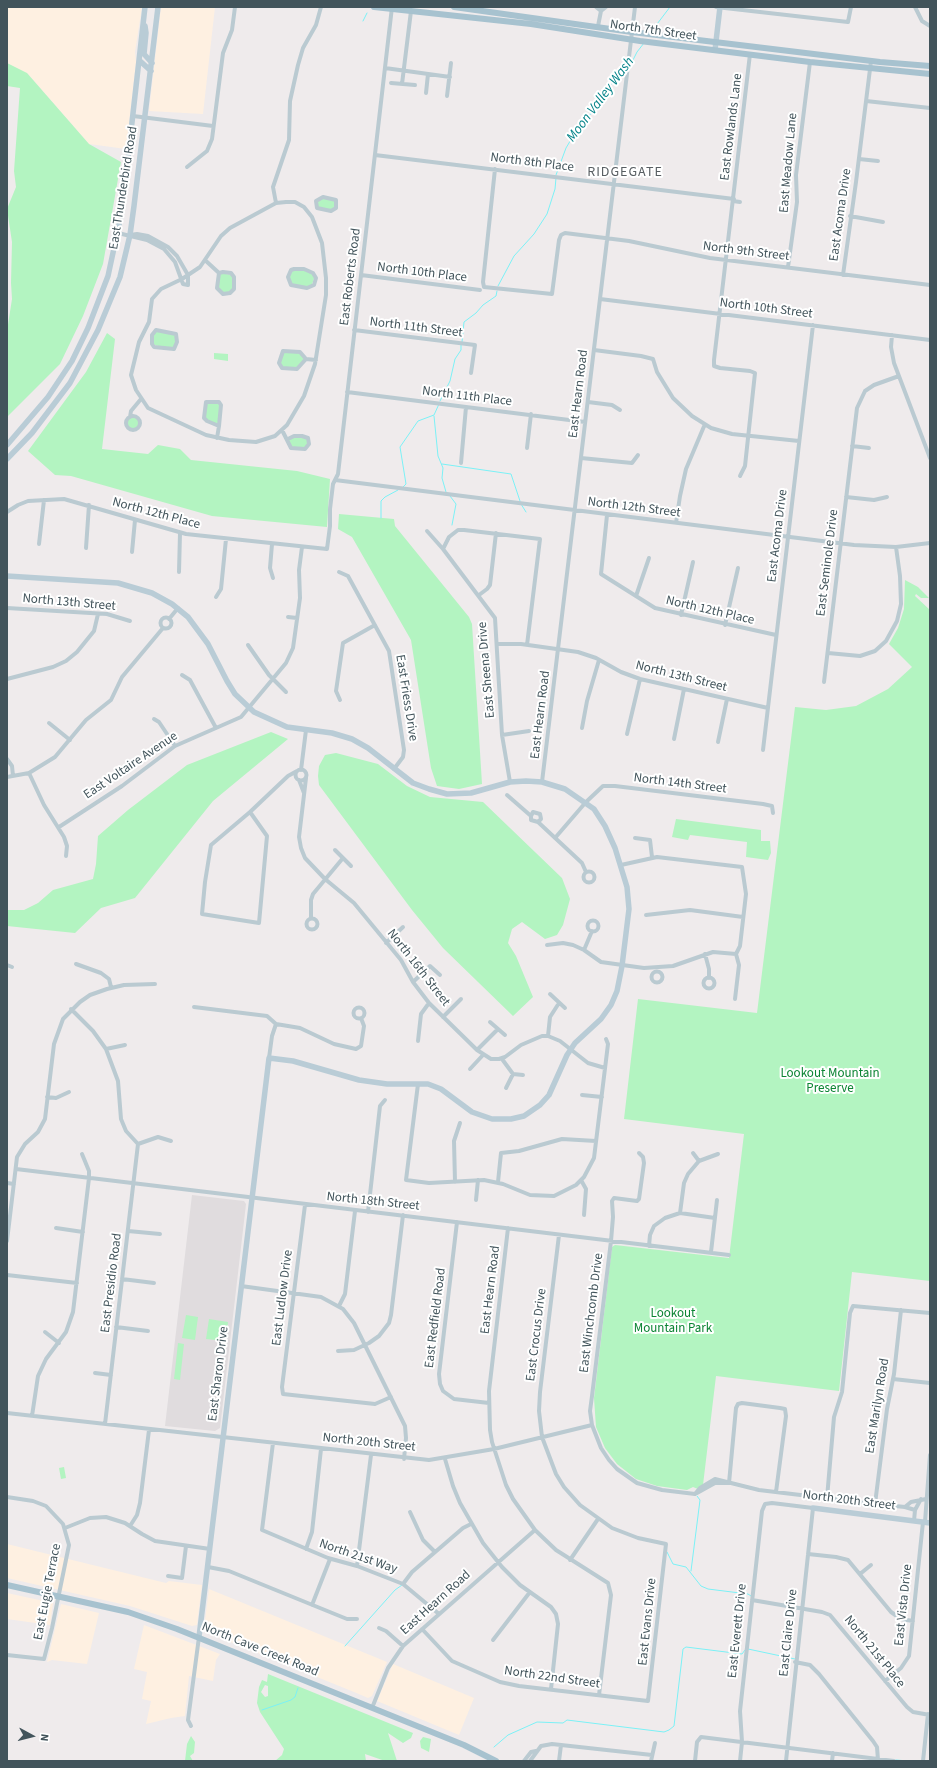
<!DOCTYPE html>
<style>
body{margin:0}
#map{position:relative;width:937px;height:1768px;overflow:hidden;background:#efebec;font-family:"Source Sans 3",sans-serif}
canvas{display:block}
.frame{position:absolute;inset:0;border:8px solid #42545b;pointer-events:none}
.north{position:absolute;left:12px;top:1716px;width:40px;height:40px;-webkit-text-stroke:3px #fff;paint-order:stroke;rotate:97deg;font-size:11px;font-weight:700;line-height:16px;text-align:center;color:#42545b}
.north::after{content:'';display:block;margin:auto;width:14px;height:18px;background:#42545b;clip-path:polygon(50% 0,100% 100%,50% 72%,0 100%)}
</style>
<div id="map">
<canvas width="937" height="1768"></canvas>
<div class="frame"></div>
<div class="north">N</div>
</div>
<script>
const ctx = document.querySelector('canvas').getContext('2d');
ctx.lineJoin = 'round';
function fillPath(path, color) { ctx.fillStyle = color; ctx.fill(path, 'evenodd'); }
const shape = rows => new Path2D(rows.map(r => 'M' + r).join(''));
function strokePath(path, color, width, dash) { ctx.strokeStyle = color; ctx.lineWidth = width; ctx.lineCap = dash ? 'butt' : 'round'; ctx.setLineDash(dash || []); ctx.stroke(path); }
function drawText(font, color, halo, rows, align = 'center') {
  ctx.font = font + ' "Source Sans 3",sans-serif'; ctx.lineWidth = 4; ctx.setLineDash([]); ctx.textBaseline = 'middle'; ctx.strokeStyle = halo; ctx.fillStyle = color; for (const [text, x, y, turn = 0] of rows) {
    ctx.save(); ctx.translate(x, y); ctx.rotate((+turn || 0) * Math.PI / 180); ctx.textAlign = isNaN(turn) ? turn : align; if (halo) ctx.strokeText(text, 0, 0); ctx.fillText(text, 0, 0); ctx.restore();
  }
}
fillPath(shape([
 [7,7,142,7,135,52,136,62,126,149,89,144,28,74,7,63],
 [161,7,215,7,203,114,149,111],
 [7,1544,166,1583,169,1581,202,1585,197,1625,192,1626,130,1606,7,1578],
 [209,1589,387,1662,372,1696,368,1698,354,1692,206,1632,204,1628],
 [7,1593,53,1603,50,1625,7,1619],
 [61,1604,99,1613,87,1664,52,1660,47,1662],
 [144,1625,220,1654,216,1660,213,1681,189,1676,185,1716,171,1718,146,1724,151,1701,142,1699,147,1672,134,1669],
 [393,1664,474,1698,459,1735,377,1701]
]), '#fef0e1');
fillPath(shape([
 [192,1195,244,1201,246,1204,220,1428,215,1431,165,1426]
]), '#e0dcde');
fillPath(shape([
 [7,63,27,73,89,144,121,162,103,264,83,316,60,364,7,417,7,331,12,299,11,283,12,242,7,209,16,187,14,171,20,88,7,86],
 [320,198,336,200,333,210,319,210,316,201],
 [304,269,315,276,311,287,291,285,289,273,291,270],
 [219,273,233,275,234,289,230,293,218,292],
 [154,331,174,332,177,342,171,350,152,344],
 [107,333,115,339,102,449,148,454,158,445,180,449,191,460,297,471,330,479,327,527,212,516,71,476,55,475,28,451,86,372],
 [283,351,300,352,306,359,297,369,282,368,279,358],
 [214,353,228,354,228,361,214,359],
 [219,402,219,426,207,421,204,412,205,404],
 '126 423a7 7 0 1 1 14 0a7 7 0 1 1-14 0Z',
 [292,436,308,438,308,447,291,448,288,439],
 [339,514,394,519,395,526,469,617,472,624,482,784,459,789,437,786,431,768,411,640,352,537,338,529],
 [905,580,918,587,929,598,921,598,916,594,915,596,930,610,930,1281,852,1272,839,1391,716,1376,703,1485,698,1489,693,1487,687,1490,657,1486,636,1479,617,1464,605,1448,596,1427,594,1398,612,1247,615,1245,729,1258,744,1134,624,1119,638,999,757,1013,795,707,826,710,856,706,888,689,912,667,889,644,898,628,904,609],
 [271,732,288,739,213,801,135,898,101,908,75,933,7,926,7,910,24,910,38,903,53,890,93,879,96,864,98,836,128,810,187,765],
 [336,753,378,764,407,786,430,797,483,802,562,878,570,899,563,925,557,935,545,939,522,922,512,929,508,943,516,956,533,997,513,1016,443,948,412,910,319,785,318,776,319,766,325,755],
 [676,819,761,830,761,841,770,841,771,853,768,860,746,857,747,842,690,835,688,840,672,837],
 [186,1315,198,1317,195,1340,182,1338],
 [209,1319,228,1322,226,1341,206,1339],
 [178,1343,184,1344,180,1380,174,1379],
 [64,1467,66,1478,61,1479,59,1468],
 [268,1674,413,1733,411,1738,403,1743,388,1733,397,1761,385,1761,365,1754,366,1761,275,1761,282,1755,284,1749,260,1712,257,1703,259,1687,262,1680,267,1682],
 [265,1685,268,1686,268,1696,265,1697,261,1692],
 [191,1736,195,1742,194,1753,190,1756,193,1761,185,1761,187,1744],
 [423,1737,431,1739,429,1752,421,1748,420,1741]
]), '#b3f4c1');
strokePath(shape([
 [363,21,367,13],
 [651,32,670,7],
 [630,66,637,52,644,43],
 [556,175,566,148,582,121,592,113,600,96,626,69],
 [498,286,514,256,534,234,547,214,555,189,556,178],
 [462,342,464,322,476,313,483,305,496,296,497,291],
 [440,401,450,381,455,359,461,350,461,345],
 [434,416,438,456,443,468,442,478,446,492],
 [442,464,511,474,520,501],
 [403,487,406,484,400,447,418,421,434,415,439,404],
 [450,496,456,504,452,525],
 [521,504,526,512],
 [381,518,381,501,385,497,398,490],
 [667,1552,673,1564,686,1567,701,1586,708,1589,748,1594,751,1596],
 [691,1571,700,1500,697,1496],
 [345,1646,395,1590,402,1585],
 [748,1649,795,1659],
 [262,1710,291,1700,295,1697,298,1688],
 [494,1747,508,1735,537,1722,563,1723,567,1720,664,1732,669,1730,674,1726,683,1649,686,1647,742,1654,745,1650],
 [896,1760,908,1761]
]), '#7bf1f6', 1);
strokePath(shape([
 [596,7,601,11],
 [716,7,848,22,851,7],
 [915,7,922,21,930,26],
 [601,11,606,7],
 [598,26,601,11],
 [385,68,450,77],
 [391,83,415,85],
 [402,84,411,11],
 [426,93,428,74],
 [447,96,451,63],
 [866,101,930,108],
 [133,116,213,126],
 [375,155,734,199],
 [859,159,878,161],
 [187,167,207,151,212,139,223,53,232,30,235,7],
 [495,169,483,282,484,287,552,294,559,240,561,235,565,233,629,241,710,258,930,285],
 [323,197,336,200,336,208,331,211,317,208,316,201,323,197],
 [733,201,740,202],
 [286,202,295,202,304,207,312,217,322,243,326,278,326,295,315,364,304,396,287,425,275,436,256,442,229,440,206,435,148,408,136,390,131,375,139,342,149,322,152,299,161,289,182,279,200,267,221,236,230,228,276,203,286,202],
 [276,203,273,187,289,140,290,101,298,65,303,48,316,25,321,7],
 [850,216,883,222],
 [118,233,147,240,164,249,175,262,183,284,188,285,188,275,177,256,168,247,148,236,137,234,130,235],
 [206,261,219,273],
 [788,267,797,202,796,175,810,62],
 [294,269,304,269,313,273,316,278,314,285,307,288,291,285,288,277,291,270,294,269],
 [223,272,231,273,234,277,234,289,230,293,223,294,217,288,219,273,223,272],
 [361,275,480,290],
 [843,275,856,182,871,61],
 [600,299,930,340],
 [156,330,176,334,177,342,174,349,154,347,152,344,152,335,156,330],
 [354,330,475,345,471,373],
 [892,335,891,347,894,363,930,458],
 [594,350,641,356,653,359,657,372,673,398,692,416,711,428,732,434,799,441],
 [306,359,297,369,282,368,279,363,283,351,300,352,306,359,316,360],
 [347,392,585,422],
 [588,402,612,405,620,410],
 '126 423a7 7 0 1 1 14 0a7 7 0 1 1-14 0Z',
 [130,417,131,411,141,399],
 [282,430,291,448,305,449,309,444,308,438,302,436,294,436,288,439],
 [217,438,219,426,221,405,219,402,206,402,204,418,207,421,219,426],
 [852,446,869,448],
 [527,448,531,414],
 [581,458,632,463,638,455],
 [461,463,466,407],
 [740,476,745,466,755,373,750,371,720,368,714,366,714,360,750,54],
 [335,480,854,545,896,547,930,543],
 [846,497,874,500,887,497],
 [7,512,18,505,28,501,64,499,186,534,327,549,330,526,330,509,333,484,338,474,392,7],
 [607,515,601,574,655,608,776,635],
 [676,523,680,496,686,469,705,424],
 [427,531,443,549,495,618,502,735,510,782],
 [39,544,44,500],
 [272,544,270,568,273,578],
 [86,548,89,505],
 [443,549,449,537,458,530,464,530,540,539,527,645],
 [132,552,135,520],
 [179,572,180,533],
 [339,572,348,576,389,651,404,750,403,757,394,769],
 [479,595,487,589,490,585,496,533],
 [636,596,649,558],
 [216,597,221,589,226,539],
 [7,608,107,614,130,621],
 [681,615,693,562],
 [288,617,297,618],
 '160.5 623a5.5 5.5 0 1 1 11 0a5.5 5.5 0 1 1-11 0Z',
 [169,619,178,608],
 [725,625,738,568],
 [498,644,521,644,578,652,596,658,621,672,640,679,768,708],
 [248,645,269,675,286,692],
 [828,653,860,656,875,651,886,641,897,621,901,604,900,576,896,547],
 [182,675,190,680,216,728],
 [7,679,53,667,66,661,77,652,94,631,98,614],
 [824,682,857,408,865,391,874,385,899,376],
 [340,700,336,691,343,643,375,625],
 [154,719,159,722,175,746],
 [49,723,70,740],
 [582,728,587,701,599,660],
 [627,734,640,679],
 [502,735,529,731],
 [674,739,684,689],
 [718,742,727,699],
 [763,750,813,325],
 [7,759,12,766,13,776],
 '295.5 775a5.5 5.5 0 1 1 11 0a5.5 5.5 0 1 1-11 0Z',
 [301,770,306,730],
 [29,773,44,805,64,837,67,846,66,856],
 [7,777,29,773,55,757,86,720,111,700,122,677,163,628],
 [306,778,299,837,301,848,305,858,325,879,354,903,401,960,413,982,429,1003,477,1050,491,1059,499,1059,505,1057,521,1045,542,1036,548,1036,560,1041,588,1063,605,1068],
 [299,780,304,793],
 [542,782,635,7],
 [507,795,531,816],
 [250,812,267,836,259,923,202,914,205,882,211,845,250,812,288,776,297,771],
 [538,822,541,819,540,814,533,812,531,816,531,820,538,822,582,863,586,872],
 [59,827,122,786,175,746,241,717,286,663,293,648,300,598,299,570,302,547],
 [555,838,586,802,603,786,615,786,763,804,772,806,773,813],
 [635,838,650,840,652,857],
 [335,850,351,866],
 [621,865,657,857,742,867,746,894,740,946,736,954],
 '583.5 877a5.5 5.5 0 1 1 11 0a5.5 5.5 0 1 1-11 0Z',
 [646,915,690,910,743,917],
 [311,918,311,900,313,894,343,858],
 '306.5 924a5.5 5.5 0 1 1 11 0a5.5 5.5 0 1 1-11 0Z',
 '587.5 926a5.5 5.5 0 1 1 11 0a5.5 5.5 0 1 1-11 0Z',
 [386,943,403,927],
 [547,945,563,943,573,945,584,950,601,962,644,968,673,966,713,952,736,954],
 [584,950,592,931],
 [705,954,709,969,709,978],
 [76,964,101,973,109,979,111,987],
 [7,965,12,967],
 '651.5 977a5.5 5.5 0 1 1 11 0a5.5 5.5 0 1 1-11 0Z',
 '703.5 983a5.5 5.5 0 1 1 11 0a5.5 5.5 0 1 1-11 0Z',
 [413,982,430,966,440,975],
 [550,994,565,1008],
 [735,999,739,965,736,954],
 [194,1007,267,1016,276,1024,300,1028,334,1044,356,1049,361,1046,364,1026,361,1018],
 '353.5 1013a5.5 5.5 0 1 1 11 0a5.5 5.5 0 1 1-11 0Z',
 [71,1009,93,1031,106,1049,118,1081,121,1119,126,1131,138,1144],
 [443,1017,461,999],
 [490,1022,505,1035],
 [548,1036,550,1017,559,1003],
 [418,1041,421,1014,429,1003],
 [106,1049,125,1045],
 [477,1050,498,1029],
 [269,1058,272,1036,276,1024],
 [502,1059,513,1074,523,1075],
 [470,1069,483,1055],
 [418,1084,406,1180,429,1183,484,1180,503,1184,530,1195,554,1196,576,1185,584,1177,594,1158,608,1044,606,1039],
 [506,1088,513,1074],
 [582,1095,602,1097],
 [47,1097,56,1098,69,1092],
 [138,1144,158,1137,171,1141],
 [639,1153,643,1157,644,1163,639,1199,637,1201,614,1198,612,1201,613,1217,611,1241,592,1396,590,1411,592,1425,601,1448,609,1460,617,1469,637,1483,662,1490,695,1494],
 [693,1153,699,1161],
 [16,1169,729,1255],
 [581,1180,586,1189,584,1215],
 [455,1182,454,1141,460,1123],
 [498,1182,501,1153,519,1151,562,1139,596,1141],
 [7,1183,14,1184],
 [476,1200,478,1180],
 [305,1205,282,1387,283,1394,375,1404,391,1397],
 [368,1212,380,1106,385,1100],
 [680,1213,684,1183,688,1174,699,1161,718,1154],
 [457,1222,439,1374,440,1384,443,1391,454,1399,489,1403],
 [56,1228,83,1232],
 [508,1228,489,1391,490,1430,492,1442,506,1485,513,1499,535,1530,556,1550,608,1583,611,1595,599,1695],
 [128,1231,160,1234],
 [7,1241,17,1157,25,1144,38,1132,45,1119,54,1044,63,1019,80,1002,90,995,107,989,124,985,155,984],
 [649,1246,650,1235,654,1226,665,1218,680,1213,715,1218],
 [711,1252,717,1200],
 [7,1275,77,1283],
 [122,1279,154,1283],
 [241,1286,321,1297,343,1309,354,1323,405,1426,406,1438,404,1459],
 [339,1306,345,1294,355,1211],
 [116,1327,148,1331],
 [45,1332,59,1343],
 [338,1351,354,1350,369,1343,379,1336,389,1323,391,1315,403,1215],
 [95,1373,111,1375],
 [893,1379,930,1383],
 [7,1413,429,1460,494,1449,592,1425],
 [32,1416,38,1376,46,1359,66,1332,73,1312,89,1178,89,1171,82,1154],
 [105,1424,138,1144],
 [273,1443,262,1530,328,1558,357,1566,403,1584,439,1614],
 [445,1459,453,1486,460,1503,483,1543,502,1567,520,1585,551,1607,556,1614,558,1624,551,1689],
 [729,1483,736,1408,738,1404,742,1403,780,1408,785,1409,786,1416,776,1492],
 [697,1493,715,1483,728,1483],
 [695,1494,700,1488,715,1479,759,1490,875,1504,905,1507,911,1502,926,1499],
 [7,1497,33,1501,46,1506,63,1524,69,1545,52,1628,44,1659,7,1655],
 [827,1498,834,1417,842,1392,850,1313,853,1306,930,1313],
 [875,1504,887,1409,894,1374,901,1310],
 [905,1507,915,1510,914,1521],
 [915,1510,921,1499],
 [410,1512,423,1540,435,1552],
 [925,1522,930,1455],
 [130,1526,137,1515,140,1503,149,1430],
 [65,1528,90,1518,106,1517,125,1523,142,1534,155,1541,210,1549],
 [306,1549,312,1532,321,1449],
 [808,1554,836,1557,848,1560,891,1612,901,1619,913,1621],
 [570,1560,598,1519],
 [357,1566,371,1455],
 [208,1567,229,1571,347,1619,357,1619],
 [860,1574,871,1565],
 [168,1576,182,1578,186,1546],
 [403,1584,412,1572,463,1528,471,1524],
 [752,1600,822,1612,830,1615,907,1707,913,1712,930,1715],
 [312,1605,330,1559],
 [379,1628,386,1631,403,1646],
 [422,1629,452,1661,500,1682,519,1686,648,1701,666,1544,638,1538,612,1528,580,1505,564,1487,556,1474,542,1437,539,1411,540,1392,559,1235],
 [493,1640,530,1592],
 [795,1662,810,1665,819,1674,873,1741,877,1747,878,1760],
 [885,1681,901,1668,909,1656,923,1522],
 [372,1708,388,1668,403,1646,535,1530],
 [191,1726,188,1720,199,1637],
 [524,1761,531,1752,536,1751],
 [530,1761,541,1746,552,1744,652,1755],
 [559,1761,561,1745],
 [651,1761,655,1743],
 [695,1761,697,1742,701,1737,894,1761],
 [740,1761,742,1742,740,1711,762,1511,765,1504,772,1503,813,1508,786,1761],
 [832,1761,833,1753],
 [923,1761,928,1714]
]), '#bacad1', 4);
strokePath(shape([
 [145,26,146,33,144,54,152,63],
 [715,50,720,7],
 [140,61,151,71],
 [7,445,48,397,72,361,88,328,108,276,122,211,145,7],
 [7,459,32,433,70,383,98,330,120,277,130,235,134,206,158,7],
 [7,576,118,583,152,593,172,604,188,617,208,644,227,681,235,694,254,712,287,727,332,733,352,739,368,748,413,783,429,789,447,794,471,793,510,782,526,781,542,782,565,789,594,809,605,826,615,848,627,887,629,909,622,966,617,991,611,1005,601,1019,575,1043,567,1055,549,1095,540,1105,524,1116,511,1119,492,1119,472,1112,441,1089,428,1084,387,1084,359,1080,293,1061,269,1058,199,1637],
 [813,1508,930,1523]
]), '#b9ccd6', 5.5);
strokePath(shape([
 [374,7,531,24,640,41,810,62,930,74],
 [454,7,632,32,880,62,930,66],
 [7,1585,128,1612,177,1629,464,1745,496,1761]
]), '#a7c2cf', 6);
drawText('13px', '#42545b', '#fff', [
 ["North 7th Street",653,31,8],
 ["East Rowlands Lane",732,127,-83],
 ["North 8th Place",532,163,7],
 ["East Meadow Lane",789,163,-85],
 ["East Thunderbird Road",124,188,-81],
 ["East Acoma Drive",841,215,-82],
 ["North 9th Street",746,252,7],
 ["North 10th Place",422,273,7],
 ["East Roberts Road",351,277,-83],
 ["North 10th Street",766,309,7],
 ["North 11th Street",416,328,7],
 ["East Hearn Road",579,394,-83],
 ["North 11th Place",467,397,7],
 ["North 12th Street",634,508,7],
 ["North 12th Place",156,514,15],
 ["East Acoma Drive",778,536,-83],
 ["East Seminole Drive",828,563,-83],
 ["North 13th Street",69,603,5],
 ["North 12th Place",710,611,13],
 ["East Sheena Drive",487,670,-95],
 ["North 13th Street",681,677,14],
 ["East Friess Drive",406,698,81],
 ["East Hearn Road",541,715,-83],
 ["East Voltaire Avenue",131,766,-34],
 ["North 14th Street",680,784,7],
 ["North 16th Street",418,968,52],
 ["North 18th Street",373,1202,6],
 ["East Presidio Road",112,1283,-83],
 ["East Hearn Road",491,1290,-83],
 ["East Ludlow Drive",283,1298,-83],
 ["East Winchcomb Drive",592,1313,-83],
 ["East Redfield Road",436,1318,-83],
 ["East Crocus Drive",537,1335,-83],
 ["East Sharon Drive",219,1374,-83],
 ["East Marilyn Road",878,1406,-81],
 ["North 20th Street",369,1443,6],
 ["North 20th Street",849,1501,7],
 ["North 21st Way",358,1557,19],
 ["East Eugie Terrace",48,1592,-79],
 ["East Hearn Road",436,1603,-42],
 ["East Vista Drive",904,1605,-84],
 ["East Evans Drive",648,1622,-84],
 ["East Everett Drive",738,1631,-84],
 ["East Claire Drive",789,1633,-84],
 ["North Cave Creek Road",260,1650,22],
 ["North 21st Place",874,1652,51],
 ["North 22nd Street",552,1678,8]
]);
drawText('13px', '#0b8433', '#fff', [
 ["Lookout Mountain",830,1074],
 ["Preserve",830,1089],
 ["Lookout",673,1314],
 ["Mountain Park",673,1329]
]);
drawText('italic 14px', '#048389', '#fff', [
 ["Moon Valley Wash",601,100,-53]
]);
ctx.letterSpacing = '1px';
drawText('14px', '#585e62', '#fff', [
 ["RIDGEGATE",625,173]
]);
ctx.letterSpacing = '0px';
</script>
